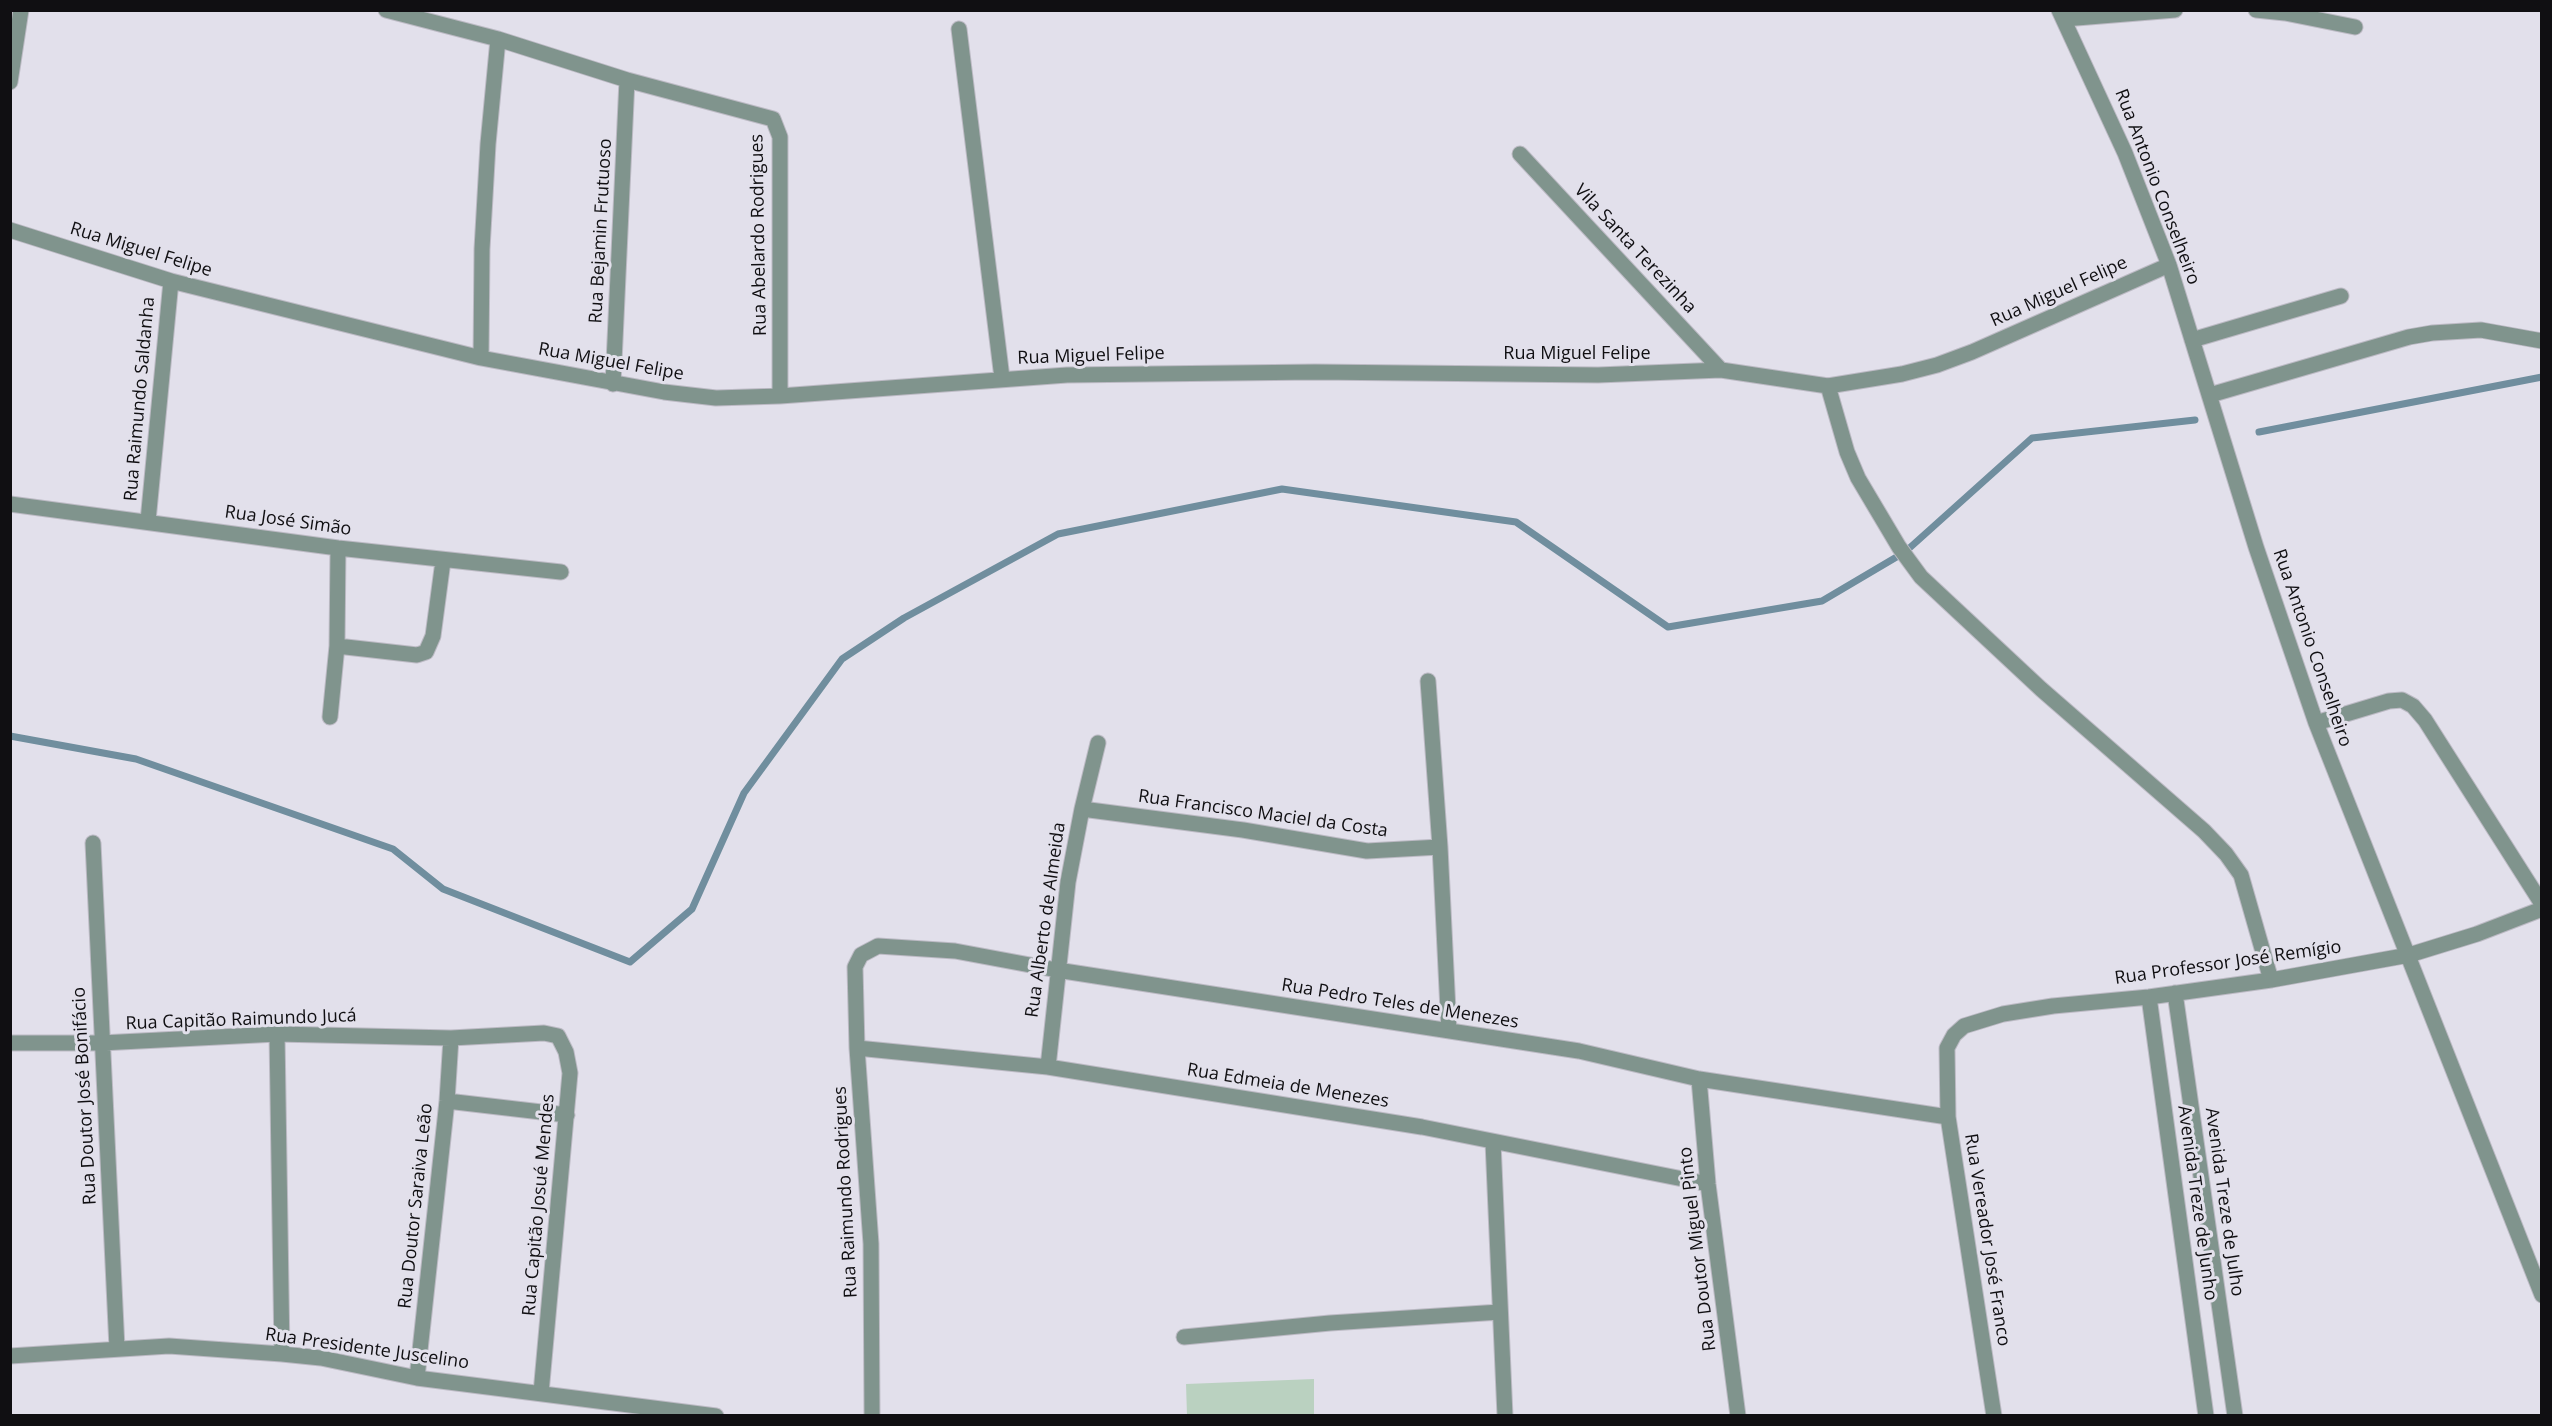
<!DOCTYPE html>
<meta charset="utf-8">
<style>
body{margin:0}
#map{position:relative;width:2552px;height:1426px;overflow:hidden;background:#e2e0eb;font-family:"Open Sans",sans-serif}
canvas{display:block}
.frame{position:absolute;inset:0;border:12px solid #100f12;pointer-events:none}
</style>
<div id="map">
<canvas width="2552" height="1426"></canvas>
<div class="frame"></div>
</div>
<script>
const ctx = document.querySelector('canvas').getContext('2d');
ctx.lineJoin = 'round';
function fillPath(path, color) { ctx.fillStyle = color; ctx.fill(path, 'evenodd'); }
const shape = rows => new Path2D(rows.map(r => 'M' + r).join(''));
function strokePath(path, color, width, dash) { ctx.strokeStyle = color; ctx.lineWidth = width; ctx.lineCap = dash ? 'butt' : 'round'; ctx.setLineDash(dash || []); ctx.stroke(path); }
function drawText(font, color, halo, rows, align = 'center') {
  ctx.font = font + ' "Open Sans",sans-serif'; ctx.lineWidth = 6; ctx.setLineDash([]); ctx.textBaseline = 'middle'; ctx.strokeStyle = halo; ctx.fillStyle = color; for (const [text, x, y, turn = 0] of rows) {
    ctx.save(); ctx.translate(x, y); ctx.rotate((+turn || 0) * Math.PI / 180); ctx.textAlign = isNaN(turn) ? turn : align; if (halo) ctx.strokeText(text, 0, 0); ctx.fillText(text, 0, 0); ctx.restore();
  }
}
fillPath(shape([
 [1314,1379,1314,1415,1187,1415,1186,1384]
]), '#bad1c0');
strokePath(shape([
 [2259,432,2542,377],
 [10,736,136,759,393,849,443,889,630,962,692,909,744,793,842,659,904,618,1058,534,1282,489,1516,522,1668,627,1822,601,1905,552,2032,438,2195,420]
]), '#708e9e', 7);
const minor = shape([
 [386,10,498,39,627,80,773,119,780,137,780,396],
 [2059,10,2125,153,2169,265,2256,547,2316,723,2542,1295],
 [2256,10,2285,13,2355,27],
 [2064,19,2175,10],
 [959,29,1002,378],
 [10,82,21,10],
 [1520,154,1721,370],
 [10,230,171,281,481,358,664,392,716,398,780,396,1067,375,1315,372,1598,375,1721,370,1828,386,1902,374,1937,365,1972,352,2169,265],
 [2192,340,2341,296],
 [481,358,482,249,488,144,498,39],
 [613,384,627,80],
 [1828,386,1847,452,1858,478,1899,547,1921,577,2041,689,2204,831,2226,854,2241,875,2271,980],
 [2210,395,2409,337,2432,333,2481,330,2542,341],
 [10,504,338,548,561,572],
 [148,521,171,281],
 [337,646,417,655,426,652,433,636,443,561],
 [1428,681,1440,847,1449,1031],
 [330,717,337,646,338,548],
 [2316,723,2389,701,2402,700,2413,706,2425,720,2542,904],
 [1082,809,1243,830,1367,851,1440,847],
 [93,843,117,1348],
 [2175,993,2235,1416],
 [2149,997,2206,1416],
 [277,1034,282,1354],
 [10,1043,101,1043,277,1034,451,1038,544,1033,558,1036,566,1052,570,1073,541,1393],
 [857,1048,1048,1067,1422,1127,1708,1184],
 [1048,1067,1068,882,1082,809,1098,743],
 [1699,1079,1708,1184,1738,1416],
 [447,1101,567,1115],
 [1493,1142,1505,1416],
 [1184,1337,1330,1323,1500,1312],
 [10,1356,169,1346,282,1354,321,1358,417,1378,716,1416],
 [417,1378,447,1101,451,1038],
 [872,1416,871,1244,857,1048,855,967,861,955,878,946,955,951,1057,970,1579,1051,1699,1079,1948,1117],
 [1994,1416,1948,1117,1947,1048,1954,1035,1964,1026,2003,1014,2053,1006,2149,997,2271,980,2409,955,2477,934,2542,909]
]);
strokePath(minor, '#bcbac4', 17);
strokePath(minor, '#80948d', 15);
drawText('18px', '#100f12', '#e2e0eb', [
 ["Rua Antonio Conselheiro",2157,187,69],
 ["Rua Bejamin Frutuoso",601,231,-87],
 ["Rua Abelardo Rodrigues",759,235,-91],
 ["Vila Santa Terezinha",1635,249,47],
 ["Rua Miguel Felipe",141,250,17],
 ["Rua Miguel Felipe",2059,292,-24],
 ["Rua Miguel Felipe",1577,354],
 ["Rua Miguel Felipe",1091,356,-2],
 ["Rua Miguel Felipe",611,362,10],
 ["Rua Raimundo Saldanha",140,399,-85],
 ["Rua José Simão",288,521,8],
 ["Rua Antonio Conselheiro",2312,648,71],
 ["Rua Francisco Maciel da Costa",1263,814,8],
 ["Rua Alberto de Almeida",1046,920,-82],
 ["Rua Professor José Remígio",2228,963,-8],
 ["Rua Pedro Teles de Menezes",1400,1004,9],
 ["Rua Capitão Raimundo Jucá",241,1020,-2],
 ["Rua Edmeia de Menezes",1288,1086,9],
 ["Rua Doutor José Bonifácio",85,1096,-93],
 ["Rua Raimundo Rodrigues",846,1192,-93],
 ["Avenida Treze de Julho",2224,1202,82],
 ["Avenida Treze de Junho",2197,1203,82],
 ["Rua Capitão Josué Mendes",539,1205,-85],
 ["Rua Doutor Saraiva Leão",416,1206,-84],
 ["Rua Vereador José Franco",1987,1240,81],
 ["Rua Doutor Miguel Pinto",1698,1249,-97],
 ["Rua Presidente Juscelino",367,1349,8]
]);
</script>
